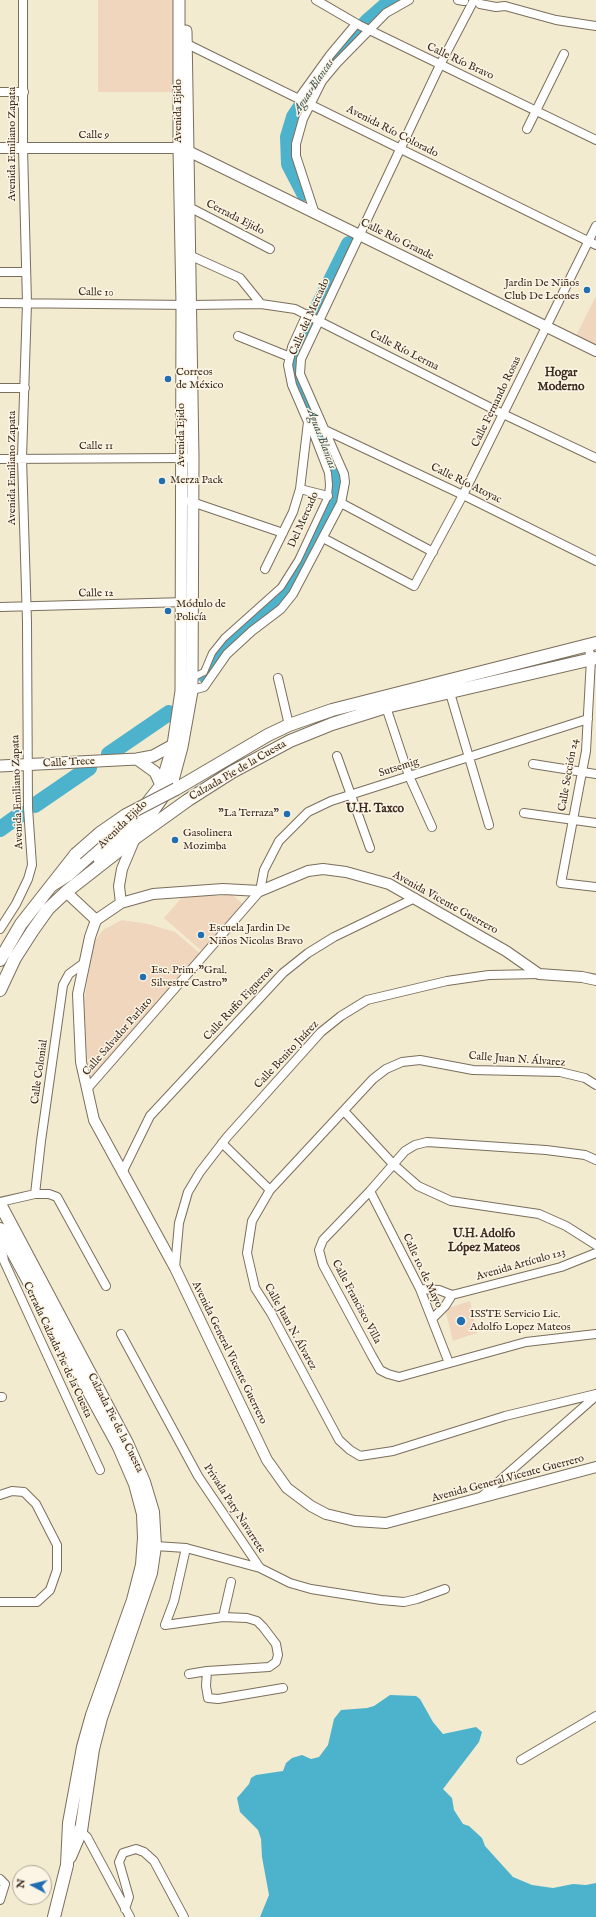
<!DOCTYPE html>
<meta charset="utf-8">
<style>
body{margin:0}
#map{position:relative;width:596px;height:1917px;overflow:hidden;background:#f2ebd0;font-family:"IM FELL English",serif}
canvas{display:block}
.north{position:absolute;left:12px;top:1865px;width:40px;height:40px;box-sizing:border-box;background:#fcf5e5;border:1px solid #afa495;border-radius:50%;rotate:277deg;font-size:11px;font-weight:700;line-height:16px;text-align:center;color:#3b2a1e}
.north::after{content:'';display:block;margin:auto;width:14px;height:18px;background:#1f6fb2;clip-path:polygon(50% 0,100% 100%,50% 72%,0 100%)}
</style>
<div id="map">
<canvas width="596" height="1917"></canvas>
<div class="north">N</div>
</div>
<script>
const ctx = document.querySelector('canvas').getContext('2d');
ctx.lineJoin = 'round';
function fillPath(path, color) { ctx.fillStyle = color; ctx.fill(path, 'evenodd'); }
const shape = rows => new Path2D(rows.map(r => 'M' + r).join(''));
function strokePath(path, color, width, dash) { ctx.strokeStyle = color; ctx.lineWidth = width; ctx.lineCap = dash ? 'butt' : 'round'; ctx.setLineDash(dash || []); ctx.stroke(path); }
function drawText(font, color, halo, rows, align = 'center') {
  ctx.font = font + ' "IM FELL English",serif'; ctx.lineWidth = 3; ctx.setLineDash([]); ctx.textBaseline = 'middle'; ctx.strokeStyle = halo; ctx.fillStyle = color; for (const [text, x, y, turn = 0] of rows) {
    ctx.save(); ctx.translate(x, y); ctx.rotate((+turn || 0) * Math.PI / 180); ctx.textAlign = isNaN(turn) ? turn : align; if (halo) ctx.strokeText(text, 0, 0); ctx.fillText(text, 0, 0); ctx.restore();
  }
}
fillPath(shape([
 [98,0,175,0,174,92,98,92],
 [596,296,596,346,576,336],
 [230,893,244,905,203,952,164,918,184,895,221,896],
 [122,920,148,924,175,932,201,954,89,1082,84,1001,94,942,103,930],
 [470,1301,477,1333,453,1341,445,1309]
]), '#efd6bc');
fillPath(shape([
 [390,1695,416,1696,420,1699,433,1722,443,1734,476,1727,482,1732,479,1742,443,1789,452,1798,454,1810,463,1824,469,1826,482,1838,485,1846,513,1877,532,1885,553,1888,573,1884,586,1885,596,1883,596,1917,260,1917,269,1895,262,1857,261,1839,258,1830,240,1812,237,1798,249,1784,251,1778,256,1775,283,1771,286,1763,292,1758,302,1755,311,1759,319,1757,328,1745,334,1719,341,1710,367,1708,374,1706]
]), '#4db3cc');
strokePath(shape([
 [304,193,289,164,288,137,294,117,334,57,368,21,392,0],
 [206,676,218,657,232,641,279,602,310,549,336,494,335,473,296,375,294,360,308,327,349,244],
 [109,754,169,713],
 [35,805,89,768],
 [0,829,21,814]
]), '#4db3cc', 16);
const pedestrian = shape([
 [192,678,204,672,212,653,224,638,281,587,298,560,328,496,329,485,328,473,309,424]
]);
const minor = shape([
 [316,0,359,25,596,140],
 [458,0,464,1],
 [480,4,496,7,505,6,556,20,596,26],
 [183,42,596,245],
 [0,92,24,92],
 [299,98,330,55,356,24],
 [527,129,564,54],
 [189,207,270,249],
 [315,214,296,156,296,144,303,119,322,81,337,63,386,13,409,0],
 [189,255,240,278,261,304],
 [0,272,26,272],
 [0,303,191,305,261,304,295,309,503,414,596,458],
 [238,336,290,357],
 [0,388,25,388],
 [325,430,463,495,596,561],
 [0,459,187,458],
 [300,489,328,496],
 [189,501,283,533],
 [341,503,433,552],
 [323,538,414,586,463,495,596,226],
 [265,569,293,512,300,489,308,422,292,385,288,365,292,347,307,314],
 [0,607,186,602],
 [588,645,591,659,586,751,561,883,596,887],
 [278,678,289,725],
 [188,691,204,687,227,654,252,631,281,609,293,594,341,503,345,482,344,474,300,374,301,359,440,65,474,0],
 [450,693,489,825],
 [386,707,409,776,432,827],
 [337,756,370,848],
 [533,764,596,774],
 [524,813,596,823],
 [0,929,16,904,28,879,32,865,28,808,27,622,22,458,27,303,23,148,23,0],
 [596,1085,585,1078,560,1072,473,1070,420,1060,402,1062,386,1069,373,1079,270,1190,252,1221,247,1253,255,1288,271,1313,339,1440,350,1450,360,1456,393,1451,505,1416,596,1394],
 [87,1089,260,891,264,870,279,841,308,812,331,801,588,719],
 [344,1111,393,1164,418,1186,451,1201,539,1214,566,1226,596,1245],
 [222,1143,270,1190],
 [596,1160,585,1155,546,1150,427,1142,415,1145,405,1151,370,1191,323,1240,319,1250,323,1265,372,1356,380,1370,388,1374,399,1377,526,1342,596,1334],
 [122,1173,150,1116,283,973,308,953,334,937,415,898],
 [370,1191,420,1289,449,1363],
 [35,1194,41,1141,63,985,69,974,84,963],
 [0,1202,35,1194,49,1194,57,1197,106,1286],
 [4,1237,2,1250,4,1261,100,1470],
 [175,1268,179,1223,188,1192,200,1172,227,1137,321,1032,341,1016,367,1000,447,981,489,975,539,974],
 [420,1289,439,1290,452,1295,561,1267,596,1253],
 [432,1319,445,1306,452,1295],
 [121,1334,198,1476,260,1568,290,1583,311,1589,381,1600,404,1602,417,1599,445,1589],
 [0,1397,2,1397],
 [0,1495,12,1491,24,1492,36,1504,57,1545,57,1570,50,1590,37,1602,0,1602],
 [481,1497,596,1396],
 [155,1546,186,1548,260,1568],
 [186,1548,174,1601,165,1625,223,1617,247,1618,257,1621,263,1627,276,1644,278,1655,276,1662,269,1667,207,1671,189,1674],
 [223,1617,231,1582],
 [207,1671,206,1686,208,1698,218,1699,283,1688],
 [521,1760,596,1716],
 [78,1829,87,1837,130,1917],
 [0,1879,5,1884,0,1900],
 [125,1909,129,1897,119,1862,123,1853,136,1849,144,1852,154,1861,184,1917]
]);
const tertiary = shape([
 [0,148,179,148,188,151,596,351],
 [66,892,96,920],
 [121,903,119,886,122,869,135,838],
 [596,980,582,977,539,974,506,951,389,884,346,872,323,869,308,871,260,891,223,889,153,894,121,903,96,920,90,937,78,994,81,1062,94,1120,175,1268,267,1460,287,1488,311,1506,326,1514,355,1521,386,1523,596,1467]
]);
const secondary = shape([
 [137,759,155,772,161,785],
 [0,766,137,759,153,756,173,745],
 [99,859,150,816,172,784,182,747,192,691,193,458,186,31],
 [53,885,69,875,142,809,161,785,173,745,181,691,182,305,179,148,179,0]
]);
const primary = shape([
 [176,789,268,735,289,725,332,710,596,643],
 [0,960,21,924,76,854],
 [0,990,15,958,33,930,48,909,66,892,135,838,188,800,232,772,290,741,332,724,386,707,596,658],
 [0,1204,127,1443,144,1482,153,1512,155,1546,151,1573,101,1718,93,1749,81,1831,70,1857],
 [0,1229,119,1447,135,1484,143,1514,144,1538,142,1565,133,1600,92,1715,83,1747,69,1823,67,1865,54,1917]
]);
strokePath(pedestrian, '#7b6e5c', 8);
strokePath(minor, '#7b6e5c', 10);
strokePath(tertiary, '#7b6e5c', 12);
strokePath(secondary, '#7b6e5c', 13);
strokePath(primary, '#7b6e5c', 14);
strokePath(pedestrian, '#fff', 6);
strokePath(minor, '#fff', 8);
strokePath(tertiary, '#fff', 10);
strokePath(secondary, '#fff', 11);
strokePath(primary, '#fff', 12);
const primaryBridge = shape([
 [76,854,100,833,126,815,176,789]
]);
strokePath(primaryBridge, '#7b6e5c', 14, []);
strokePath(primaryBridge, '#fff', 12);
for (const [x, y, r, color] of [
 [587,290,4,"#1f6fb2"],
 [168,379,4,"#1f6fb2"],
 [162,481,4,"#1f6fb2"],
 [168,611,4,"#1f6fb2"],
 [287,814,4,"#1f6fb2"],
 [175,840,4,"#1f6fb2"],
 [201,935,4,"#1f6fb2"],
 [143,977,4,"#1f6fb2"],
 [461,1321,5,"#1f6fb2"]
]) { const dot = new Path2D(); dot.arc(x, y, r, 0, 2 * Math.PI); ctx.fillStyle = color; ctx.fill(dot); strokePath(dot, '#fcf5e5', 1.5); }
drawText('11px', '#3b2a1e', '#fcf5e5', [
 ["Calle Río Bravo",460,62,25],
 ["Avenida Ejido",179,111,-90],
 ["Avenida Río Colorado",392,132,27],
 ["Calle 9",94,136],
 ["Avenida Emiliano Zapata",13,144,-90],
 ["Cerrada Ejido",235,218,27],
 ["Calle Río Grande",397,240,26],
 ["Calle 10",96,293,1],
 ["Calle del Mercado",310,317,-66],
 ["Calle Río Lerma",404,351,27],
 ["Calle Fernando Rosas",497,402,-64],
 ["Avenida Ejido",182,435,-90],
 ["Calle 11",96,447],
 ["Avenida Emiliano Zapata",13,468,-90],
 ["Calle Río Atoyac",466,484,26],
 ["Del Mercado",304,520,-66],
 ["Calle 12",96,594,-1],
 ["Calle Trece",69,763,-3],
 ["Sutsemig",399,768,-18],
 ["Calzada Pie de la Cuesta",238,771,-30],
 ["Calle Sección 24",569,775,-80],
 ["Avenida Emiliano Zapata",18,792,-92],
 ["Avenida Ejido",123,825,-44],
 ["Avenida Vicente Guerrero",445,903,29],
 ["Calle Ruffo Figueroa",239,1004,-47],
 ["Calle Salvador Parlato",118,1037,-49],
 ["Calle Benito Juárez",287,1055,-47],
 ["Calle Juan N. Álvarez",517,1060,4],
 ["Calle Colonial",40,1072,-82],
 ["Avenida Artículo 123",521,1265,-16],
 ["Calle 1o. de Mayo",422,1271,65],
 ["Calle Francisco Villa",356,1302,62],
 ["Calle Juan N. Álvarez",290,1327,61],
 ["Cerrada Calzada Pie de la Cuesta",57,1350,65],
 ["Avenida General Vicente Guerrero",229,1353,64],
 ["Calzada Pie de la Cuesta",115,1423,63],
 ["Avenida General Vicente Guerrero",508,1479,-15],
 ["Privada Paty Navarrete",234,1509,57]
]);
drawText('11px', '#3b2a1e', '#fcf5e5', [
 ["Jardin De Niños",579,284,"right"],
 ["Club De Leones",579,297,"right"],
 ["Correos",176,373],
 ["de México",176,386],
 ["Merza Pack",170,481],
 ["Módulo de",176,605],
 ["Policía",176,618],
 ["\"La Terraza\"",279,814,"right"],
 ["Gasolinera",183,834],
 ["Mozimba",183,847],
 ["Escuela Jardin De",209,929],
 ["Niños Nicolas Bravo",209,942],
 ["Esc. Prim. \"Gral.",151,971],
 ["Silvestre Castro\"",151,984],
 ["ISSTE Servicio Lic.",470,1315],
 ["Adolfo Lopez Mateos",470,1328]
], 'left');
drawText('italic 12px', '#415a5b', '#fcf5e5', [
 ["Aguas Blancas",314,87,-56],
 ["Aguas Blancas",321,439,69]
]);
drawText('bold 12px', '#3b2a1e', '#fcf5e5', [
 ["Hogar",561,374],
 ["Moderno",561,388],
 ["U.H. Taxco",375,810],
 ["U.H. Adolfo",484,1235],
 ["López Mateos",484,1249]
]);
</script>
